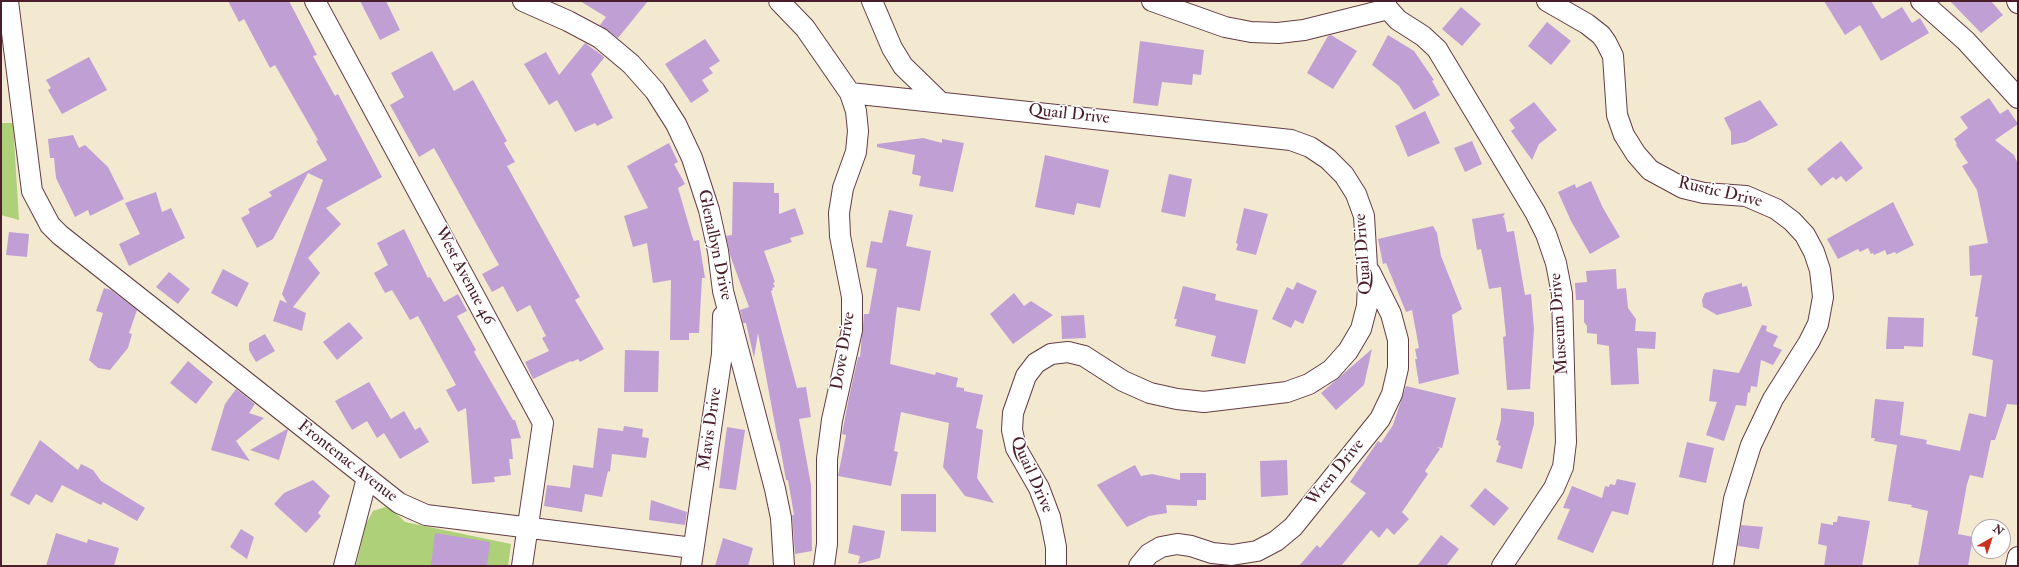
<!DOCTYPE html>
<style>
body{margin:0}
#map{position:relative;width:2019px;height:567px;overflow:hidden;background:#f3e9d1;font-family:"IM FELL Double Pica",serif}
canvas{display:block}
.frame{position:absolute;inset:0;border:2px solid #4a1f2b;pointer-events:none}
.north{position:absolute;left:1971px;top:519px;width:40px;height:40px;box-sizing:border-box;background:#fff;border:1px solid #b7a5aa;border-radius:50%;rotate:39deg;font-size:11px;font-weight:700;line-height:16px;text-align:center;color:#4a1f2b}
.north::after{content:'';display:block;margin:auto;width:14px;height:18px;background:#c8321e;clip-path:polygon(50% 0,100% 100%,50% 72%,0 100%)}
</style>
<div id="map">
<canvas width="2019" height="567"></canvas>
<div class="frame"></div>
<div class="north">N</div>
</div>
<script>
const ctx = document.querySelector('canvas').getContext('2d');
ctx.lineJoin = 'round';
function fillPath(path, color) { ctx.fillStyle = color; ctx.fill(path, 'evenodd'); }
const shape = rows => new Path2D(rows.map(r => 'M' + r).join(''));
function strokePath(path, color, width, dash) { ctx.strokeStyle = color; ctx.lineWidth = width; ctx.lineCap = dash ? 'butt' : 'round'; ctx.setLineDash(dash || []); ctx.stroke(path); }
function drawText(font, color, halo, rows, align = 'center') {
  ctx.font = font + ' "IM FELL Double Pica",serif'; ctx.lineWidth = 3; ctx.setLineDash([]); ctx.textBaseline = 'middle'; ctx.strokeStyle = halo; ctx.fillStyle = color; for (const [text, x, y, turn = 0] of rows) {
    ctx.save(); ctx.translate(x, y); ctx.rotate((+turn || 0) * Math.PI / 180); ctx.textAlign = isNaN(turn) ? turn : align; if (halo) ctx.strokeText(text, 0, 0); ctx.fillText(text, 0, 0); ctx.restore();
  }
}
fillPath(shape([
 [1,123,13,123,19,220,1,215],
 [385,507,396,513,405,522,511,544,508,566,356,566,366,524,373,511]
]), '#aed078');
fillPath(shape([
 [228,1,289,1,317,55,313,56,335,96,338,94,382,177,326,208,341,224,308,258,320,273,293,307,306,313,302,331,273,321,280,300,287,303,282,294,323,180,308,173,273,239,257,248,241,218,250,213,248,209,272,196,269,192,327,160,316,141,318,140,275,65,270,68,244,19,239,22],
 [360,1,386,1,400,30,380,40],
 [580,1,648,1,618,38,600,25,606,17],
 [1824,1,1871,1,1882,19,1902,7,1912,23,1920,18,1929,33,1881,61,1860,25,1845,35],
 [1950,1,1991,1,2003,15,1981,33],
 [1461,7,1481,24,1462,46,1442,29],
 [1547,22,1571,41,1551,65,1528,46],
 [1331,35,1357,51,1333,89,1307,73,1328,36],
 [1388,35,1414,51,1434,80,1432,81,1440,95,1414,110,1399,86,1372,65],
 [705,39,720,61,709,68,713,73,702,80,709,91,691,103,665,64],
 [1140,41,1204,50,1201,75,1193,74,1192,85,1162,82,1158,106,1133,103],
 [585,43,603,56,604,58,591,74,613,118,597,126,595,123,575,132,557,100,549,105,524,64,546,52,559,75],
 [432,51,454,91,473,80,507,141,504,143,515,162,507,166,580,297,575,300,604,349,580,362,578,359,572,362,571,361,533,379,525,362,549,351,542,338,546,336,530,305,517,312,503,286,492,292,482,274,499,265,434,148,419,157,390,105,404,97,391,73],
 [89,57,107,90,62,114,48,90,51,88,46,80],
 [1989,98,2000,114,2008,109,2018,124,1995,140,2014,155,2018,164,2018,405,2007,404,1995,440,1991,440,1983,478,1970,475,1967,484,1958,534,1973,537,1968,566,1918,566,1928,511,1911,507,1912,505,1888,501,1897,445,1874,441,1875,438,1871,438,1875,399,1904,402,1900,435,1927,440,1926,444,1960,451,1969,413,1986,417,1993,360,1972,355,1978,317,1975,317,1982,275,1970,276,1969,246,1988,243,1977,190,1962,166,1968,163,1956,145,1957,144,1954,139,1968,128,1960,117],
 [1760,100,1778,125,1746,142,1731,145,1731,132,1724,118],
 [1534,102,1557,130,1539,144,1532,160,1511,131,1515,128,1509,120],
 [1425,111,1440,143,1408,157,1395,126],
 [73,135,79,148,85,145,108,167,124,199,90,216,88,210,75,217,56,178,54,158,50,158,48,139],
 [923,138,942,143,942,139,964,143,953,192,919,186,921,176,912,174,915,155,877,147,877,144],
 [1472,141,1482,164,1465,172,1454,148],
 [1841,141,1863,168,1846,182,1841,176,1836,180,1833,177,1821,186,1807,169],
 [669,143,678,162,674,164,685,184,678,188,692,236,694,241,699,240,705,278,702,278,699,333,689,333,689,340,670,340,671,280,653,283,647,243,633,247,624,216,648,208,627,166],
 [1045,155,1109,170,1100,208,1077,203,1074,215,1035,207],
 [1169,174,1192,179,1185,217,1161,212],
 [1591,181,1603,208,1620,237,1590,254,1571,221,1558,192,1575,184,1576,188],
 [733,182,774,183,774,193,779,193,779,214,795,208,804,234,790,238,792,242,764,251,775,282,773,283,775,287,772,288,773,290,771,291,797,388,806,387,811,417,799,419,811,485,812,551,795,554,792,515,794,515,788,480,786,480,779,440,778,441,758,333,754,358,746,323,743,323,740,310,749,307,730,255,726,236,732,235],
 [156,192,162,212,171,208,185,238,129,266,119,244,140,234,125,203],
 [1893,202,1914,245,1896,254,1895,252,1887,255,1885,250,1874,255,1873,253,1871,254,1868,248,1860,252,1858,249,1838,259,1827,239],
 [1244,208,1268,214,1256,255,1236,250,1238,244,1236,243],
 [889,210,913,215,906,246,931,251,920,311,897,307,890,364,935,375,936,372,958,378,956,387,964,388,964,391,983,395,976,428,983,430,977,478,994,503,965,496,943,467,949,423,901,412,894,451,898,452,891,486,838,476,846,435,842,434,848,402,858,357,860,357,864,314,869,314,877,269,866,267,871,241,882,243],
 [1505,213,1502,218,1504,217,1507,232,1514,231,1525,295,1531,294,1534,329,1530,389,1507,390,1503,337,1506,336,1501,287,1489,289,1481,249,1477,250,1472,219],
 [1433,226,1437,233,1441,256,1462,309,1452,315,1459,374,1419,384,1415,359,1417,359,1415,349,1419,348,1412,310,1406,312,1386,263,1383,264,1378,239],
 [404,229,428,278,430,277,444,302,458,294,467,311,457,316,476,350,474,352,513,420,515,420,521,438,511,439,513,459,509,459,511,475,494,477,495,482,472,484,466,408,458,412,446,390,456,385,418,316,410,320,392,290,385,293,374,273,388,265,377,243],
 [9,232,29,234,27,257,6,255],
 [223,269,249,283,237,307,211,293],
 [1616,269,1617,289,1626,288,1628,308,1636,319,1635,331,1656,332,1655,349,1637,348,1639,384,1611,385,1609,346,1597,344,1597,334,1587,333,1587,326,1584,322,1584,300,1576,300,1575,283,1587,282,1586,271],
 [169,272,190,289,178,304,156,287],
 [1297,282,1317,291,1303,324,1295,320,1291,328,1272,319,1287,287,1293,290],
 [1742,283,1742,287,1747,286,1752,306,1717,315,1703,307,1702,300,1705,293],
 [1183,286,1216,294,1215,300,1258,310,1245,364,1211,356,1216,336,1175,326,1177,319,1174,319],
 [104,288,111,290,137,310,129,333,132,334,128,348,110,370,98,368,89,360,103,313,96,311],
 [1014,293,1024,306,1031,301,1053,315,1013,344,990,314],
 [1084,315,1086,338,1062,339,1061,316],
 [1888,317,1924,318,1923,347,1904,346,1904,349,1886,349],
 [349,322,363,338,337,360,323,342],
 [1762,325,1767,326,1766,331,1778,336,1773,346,1782,350,1773,365,1761,360,1757,387,1751,386,1750,393,1748,392,1746,406,1736,405,1724,441,1706,435,1717,402,1709,401,1713,369,1739,373],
 [265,334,275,351,256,362,249,350,249,343],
 [1372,349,1364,385,1336,410,1321,393],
 [625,350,659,351,658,392,624,392],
 [188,361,213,382,196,404,170,383],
 [369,382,391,419,404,411,415,430,420,427,429,442,400,459,384,433,377,438,367,421,352,430,335,401],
 [1406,386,1456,398,1442,448,1437,447,1440,449,1425,471,1428,474,1402,512,1409,519,1394,535,1387,528,1379,538,1371,530,1341,566,1299,566,1317,545,1320,548,1366,493,1350,482,1378,441,1381,443,1393,425],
 [236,389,255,404,249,413,264,418,236,441,250,461,211,450,225,404],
 [1501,408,1534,412,1534,424,1522,469,1496,462,1501,446,1498,445,1499,441,1496,440,1501,420],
 [624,426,643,429,642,437,649,438,646,458,612,454,610,472,608,471,602,497,585,494,582,512,544,506,547,485,570,488,573,465,593,468,598,428,623,431],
 [727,427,745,430,736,490,719,488],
 [287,429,288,430,279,460,250,450],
 [40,440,78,470,81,464,93,470,101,481,145,508,137,521,103,502,101,505,62,485,52,503,36,494,29,505,10,495],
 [1687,442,1714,448,1706,483,1679,477],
 [1287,460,1288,495,1261,497,1260,461],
 [1135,465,1141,476,1152,474,1180,480,1180,473,1206,473,1206,500,1197,500,1197,506,1166,505,1167,513,1149,516,1127,527,1097,485],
 [1617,479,1636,483,1628,515,1612,511,1593,553,1557,539,1570,509,1563,508,1572,486,1602,498,1605,486,1609,487,1610,484,1615,485],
 [313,480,330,496,318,513,321,516,306,533,274,504,284,493],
 [1485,488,1509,508,1494,526,1470,506],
 [901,494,936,494,936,532,901,531],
 [651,500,687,512,685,525,649,520],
 [1838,516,1870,521,1862,566,1824,566,1827,546,1818,544,1821,523,1833,525,1833,522,1837,522],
 [853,525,885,531,880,558,858,564,860,556,848,553],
 [1741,525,1763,527,1759,549,1738,546],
 [241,529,254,537,247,559,230,547],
 [56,533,87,543,88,539,119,548,114,566,46,566],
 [435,533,490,542,487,566,431,566],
 [1441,535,1459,549,1446,566,1417,566],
 [723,538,753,548,748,566,715,566]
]), '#c09fd4');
const minor = shape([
 [8,1,32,191,50,225,60,235,399,503,426,515,693,548],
 [315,1,543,423,522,566],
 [523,1,568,21,600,38,631,64,655,91,676,124,692,158,709,210,718,251,723,291,775,489,781,518,784,566],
 [779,1,805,28,850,93,1291,140,1310,147,1328,159,1344,175,1356,194,1364,216,1368,284,1367,306,1361,329,1348,351,1331,370,1309,384,1287,392,1204,402,1177,399,1150,393,1123,381,1084,356,1068,352,1051,354,1036,363,1026,376,1013,413,1012,430,1016,448,1039,488,1050,517,1056,547,1056,566],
 [872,1,892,48,903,66,940,102],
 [1152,1,1225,27,1251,32,1278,33,1304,30,1388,9],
 [1384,1,1388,9,1398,20,1423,36,1437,49,1535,212,1546,234,1556,263,1562,294,1566,442,1563,467,1554,488,1502,566],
 [1547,1,1587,24,1601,35,1606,42,1613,56,1617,115,1624,135,1636,154,1650,170,1683,188,1704,193,1746,196,1776,209,1792,221,1805,235,1814,252,1820,270,1823,297,1818,324,1809,342,1773,399,1751,445,1734,499,1723,566],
 [1921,1,1966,41,2018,98],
 [2017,1,2018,3],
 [344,566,367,478],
 [691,566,722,354,723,316],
 [824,566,827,544,827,459,832,420,852,330,852,297,840,236,839,213,843,188,856,152,858,131,856,111,850,93],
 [1139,566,1149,554,1161,547,1177,544,1191,546,1212,553,1232,555,1257,551,1276,541,1293,527,1380,419,1392,394,1398,368,1398,340,1391,314,1370,272],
 [2016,566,2018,557]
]);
strokePath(minor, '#633d44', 22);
strokePath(minor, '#fff', 20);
drawText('17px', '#4a1f2b', '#fff', [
 ["Quail Drive",1069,115,6],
 ["Rustic Drive",1720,193,13],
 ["Glenalbyn Drive",714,245,78],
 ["Quail Drive",1364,254,-94],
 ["West Avenue 46",464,276,62],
 ["Museum Drive",1560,324,-94],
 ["Dove Drive",844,351,-81],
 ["Mavis Drive",711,429,-82],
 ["Frontenac Avenue",347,462,38],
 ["Wren Drive",1336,473,-51],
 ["Quail Drive",1031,475,66]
]);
</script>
